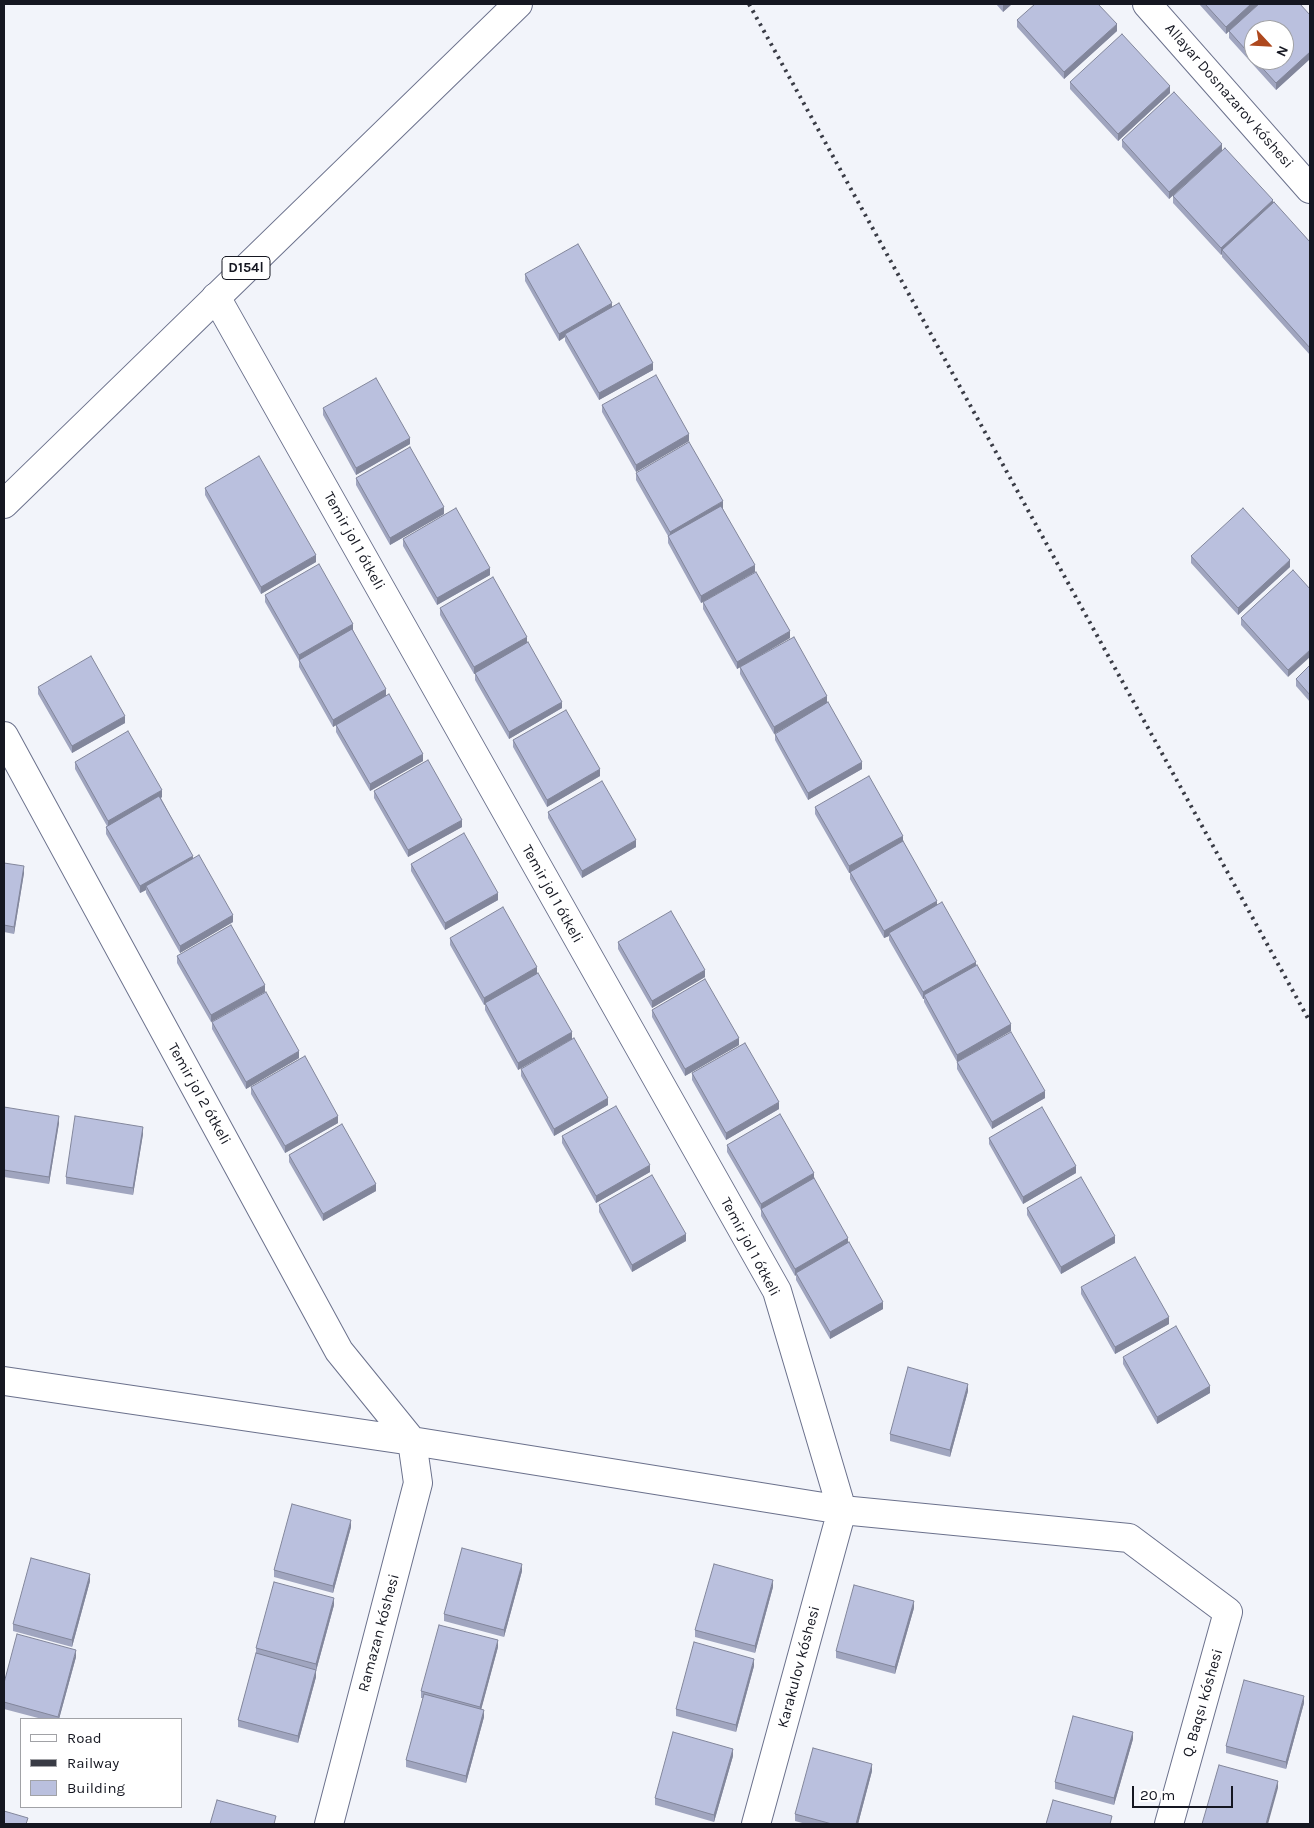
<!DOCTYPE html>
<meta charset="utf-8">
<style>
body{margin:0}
#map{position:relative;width:1314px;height:1828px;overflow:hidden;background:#f2f4fa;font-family:Karla,sans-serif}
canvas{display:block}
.frame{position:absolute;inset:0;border:5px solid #151721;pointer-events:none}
.legend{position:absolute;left:20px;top:1718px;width:162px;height:90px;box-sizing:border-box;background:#fff;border:1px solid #a1a2a6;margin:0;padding:6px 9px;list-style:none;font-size:15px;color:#151721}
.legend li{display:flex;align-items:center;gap:10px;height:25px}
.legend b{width:25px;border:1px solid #a1a2a6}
.north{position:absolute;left:1244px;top:20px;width:50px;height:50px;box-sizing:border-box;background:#fff;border:1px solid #a1a2a6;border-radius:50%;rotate:115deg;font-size:14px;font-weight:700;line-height:20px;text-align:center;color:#151721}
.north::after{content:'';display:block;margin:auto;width:18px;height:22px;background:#ae481e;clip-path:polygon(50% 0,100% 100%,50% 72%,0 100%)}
.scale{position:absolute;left:1132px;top:1786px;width:101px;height:22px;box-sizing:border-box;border:2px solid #151721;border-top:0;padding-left:6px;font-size:15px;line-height:18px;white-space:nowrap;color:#151721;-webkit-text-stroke:4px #fff;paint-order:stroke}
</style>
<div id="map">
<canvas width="1314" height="1828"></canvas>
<div class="frame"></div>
<ul class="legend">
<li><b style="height:6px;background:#fff"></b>Road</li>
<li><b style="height:6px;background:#393b45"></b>Railway</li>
<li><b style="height:14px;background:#bac0de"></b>Building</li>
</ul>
<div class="north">N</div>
<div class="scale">20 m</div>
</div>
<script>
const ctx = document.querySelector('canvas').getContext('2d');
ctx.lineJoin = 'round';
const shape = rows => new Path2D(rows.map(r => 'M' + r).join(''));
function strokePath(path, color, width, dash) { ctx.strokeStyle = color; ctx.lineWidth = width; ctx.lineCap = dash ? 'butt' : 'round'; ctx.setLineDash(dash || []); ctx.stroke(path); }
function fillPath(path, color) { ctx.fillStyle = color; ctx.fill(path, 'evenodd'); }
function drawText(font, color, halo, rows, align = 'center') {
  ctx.font = font + ' Karla,sans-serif'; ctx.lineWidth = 4.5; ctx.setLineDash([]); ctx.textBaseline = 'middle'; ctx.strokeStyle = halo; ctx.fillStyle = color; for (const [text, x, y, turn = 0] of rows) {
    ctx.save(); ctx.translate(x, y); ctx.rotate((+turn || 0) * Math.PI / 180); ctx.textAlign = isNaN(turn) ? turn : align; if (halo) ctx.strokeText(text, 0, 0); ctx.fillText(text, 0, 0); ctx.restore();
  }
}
const street = shape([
 [1147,4,1310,189],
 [216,297,777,1291,842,1510,756,1824],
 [4,736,339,1351,412,1441,418,1483,329,1824],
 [4,1381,412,1441,842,1510,1129,1538,1228,1612,1169,1824]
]);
const primary = shape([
 [4,504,518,4]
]);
strokePath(street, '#6b718c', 30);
strokePath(primary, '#6b718c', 30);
strokePath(street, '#fff', 28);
strokePath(primary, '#fff', 28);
strokePath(shape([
 [749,4,1310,1022]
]), '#393b45', 4, [2.5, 5]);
fillPath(shape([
 [996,4,1012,4,1003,12],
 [1199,4,1259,4,1226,34],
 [1310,15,1310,59,1276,90,1229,38,1229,31],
 [1254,30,1284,60,1254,60],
 [1017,20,1117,31,1064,79,1017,27],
 [1070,82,1170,93,1118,141,1070,89],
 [1122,140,1222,151,1169,199,1122,147],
 [1173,196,1273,203,1310,242,1310,355,1222,257,1222,254,1221,255,1173,203],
 [525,274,612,307,653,370,599,400,565,341,565,337,559,341,525,281],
 [602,405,689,441,636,472,602,412],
 [323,408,410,444,356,475,323,415],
 [636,473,723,509,755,572,701,603,668,543,668,536,636,480],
 [356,478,444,514,390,545,356,485],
 [205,488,316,562,261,594,205,495],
 [403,539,490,575,437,605,403,546],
 [1191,556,1290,567,1238,615,1191,563],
 [1293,570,1288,677,1241,625,1241,618],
 [265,595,353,630,386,696,423,761,370,791,336,732,336,725,333,727,299,667,299,661,265,602],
 [703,602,790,638,737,669,703,609],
 [440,608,527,642,562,708,509,739,475,680,475,674,474,674,440,615],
 [1310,665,1310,702,1296,686,1296,679],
 [740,667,827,703,862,769,808,800,775,740,775,734,788,726,774,734,740,674],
 [38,687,125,723,72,753,38,694],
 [513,740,600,776,547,807,513,747],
 [75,762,162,797,161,798,193,859,233,922,180,953,146,893,146,890,140,893,106,834,106,827,107,826,75,769],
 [374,791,462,827,408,857,374,798],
 [815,807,903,841,937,905,976,965,1011,1031,957,1062,924,1002,924,999,923,999,889,940,889,936,884,938,850,879,850,873,849,873,815,814],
 [548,812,636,847,582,878,548,818],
 [4,863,24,873,14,934,4,932],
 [411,864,498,900,445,930,411,871],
 [450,938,537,973,572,1039,518,1070,485,1010,485,1004,484,1005,450,945],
 [618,942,705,977,652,1008,618,949],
 [177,956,265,992,211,1022,177,963],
 [652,1010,739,1045,685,1076,652,1017],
 [212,1022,299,1058,246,1089,212,1029],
 [957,1062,1045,1098,992,1129,957,1069],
 [521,1069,608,1105,554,1136,521,1076],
 [692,1073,779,1109,726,1140,692,1080],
 [251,1087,338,1123,285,1153,251,1094],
 [4,1107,59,1123,49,1184,4,1177],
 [143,1134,133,1195,66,1184,66,1177],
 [562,1136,650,1172,596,1203,562,1143],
 [989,1138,1076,1173,1023,1204,989,1144],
 [727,1145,814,1178,883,1309,830,1339,796,1280,796,1275,795,1276,761,1216,761,1210,727,1152],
 [289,1155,376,1191,323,1221,289,1162],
 [599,1205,686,1241,632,1272,599,1212],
 [1027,1208,1115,1243,1061,1274,1027,1215],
 [1081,1287,1169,1324,1115,1354,1081,1294],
 [1123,1357,1210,1393,1157,1424,1123,1364],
 [968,1391,950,1457,890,1441,890,1434],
 [351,1527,333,1593,274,1577,274,1570],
 [522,1571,504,1637,444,1621,444,1614],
 [90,1581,72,1647,13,1631,13,1624],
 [773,1587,755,1653,695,1637,695,1630],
 [334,1605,316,1671,316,1677,298,1743,238,1727,238,1720,256,1654,256,1648],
 [914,1608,895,1674,836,1658,836,1651],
 [498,1647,481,1709,484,1717,466,1783,406,1767,406,1760,423,1698,421,1698,421,1691],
 [76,1657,59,1719,42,1719,4,1709,4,1683],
 [754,1666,736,1732,676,1716,676,1709],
 [1304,1703,1286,1769,1226,1753,1226,1746],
 [1133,1739,1114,1805,1055,1789,1055,1782],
 [733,1756,714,1822,655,1805,655,1798],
 [872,1771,858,1824,806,1824,795,1821,795,1814]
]), '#a0a5bf');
fillPath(shape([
 [1004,4,1012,4,1003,12,1003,5],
 [1251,4,1259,4,1226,34,1226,27],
 [1117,24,1117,31,1064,79,1064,72],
 [1310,52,1310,59,1276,90,1276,83],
 [1170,86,1170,93,1118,141,1118,134],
 [1222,144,1222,151,1169,199,1169,192],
 [1273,200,1273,207,1222,250,1222,254,1221,255,1221,248],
 [612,303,612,310,565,334,565,337,559,341,559,334],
 [653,363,653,370,599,400,599,393],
 [689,434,689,441,636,472,636,465],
 [410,438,410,444,356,475,356,468],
 [723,501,723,508,670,539,670,532],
 [444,507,444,514,390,545,390,538],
 [316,555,316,562,261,594,261,587],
 [1290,560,1290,567,1238,615,1238,608],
 [755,565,755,572,701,603,701,596],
 [490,568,490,575,437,605,437,598],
 [353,624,353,631,299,662,299,655],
 [790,631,790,638,737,669,737,662],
 [527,637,527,644,474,674,474,667],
 [1310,650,1310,657,1288,677,1288,670],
 [386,689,386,696,333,727,333,720],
 [827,696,827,703,774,734,774,727],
 [562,702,562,708,509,739,509,732],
 [125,716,125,723,72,753,72,746],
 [423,754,423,761,370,791,370,784],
 [862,762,862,769,808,800,808,793],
 [600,769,600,776,547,807,547,800],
 [162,790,162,797,108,828,108,821],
 [462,820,462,827,408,857,408,850],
 [903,836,903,843,849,873,849,866],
 [636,840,636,847,582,878,582,871],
 [193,856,193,863,146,886,146,890,140,893,140,886],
 [24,866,24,873,14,934,14,927],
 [498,893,498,900,445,930,445,923],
 [937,901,937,908,889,933,889,936,884,938,884,931],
 [233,915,233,922,180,953,180,946],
 [976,962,976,968,924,995,924,999,923,999,923,992],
 [537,967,537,974,484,1005,484,998],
 [705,970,705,977,652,1008,652,1001],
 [265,985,265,992,211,1022,211,1015],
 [1011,1024,1011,1031,957,1062,957,1055],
 [572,1032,572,1039,518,1070,518,1063],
 [739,1038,739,1045,685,1076,685,1069],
 [299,1051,299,1058,246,1089,246,1082],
 [1045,1091,1045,1098,992,1129,992,1122],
 [608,1098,608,1105,554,1136,554,1129],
 [779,1102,779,1109,726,1140,726,1133],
 [59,1116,59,1123,49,1184,49,1177],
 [338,1116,338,1123,285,1153,285,1146],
 [143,1127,143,1134,133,1195,133,1188],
 [650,1165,650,1172,596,1203,596,1196],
 [1076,1166,1076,1173,1023,1204,1023,1197],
 [814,1173,814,1180,761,1211,761,1204],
 [376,1184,376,1191,323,1221,323,1214],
 [686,1234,686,1241,632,1272,632,1265],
 [1115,1236,1115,1243,1061,1274,1061,1267],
 [848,1238,848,1245,796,1273,796,1275,795,1276,795,1269],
 [883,1302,883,1309,830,1339,830,1332],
 [1169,1317,1169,1324,1115,1354,1115,1347],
 [968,1384,968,1391,950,1457,950,1450],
 [1210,1386,1210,1393,1157,1424,1157,1417],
 [351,1520,351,1527,333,1593,333,1586],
 [522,1564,522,1571,504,1637,504,1630],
 [90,1574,90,1581,72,1647,72,1640],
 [773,1580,773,1587,755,1653,755,1646],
 [334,1598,334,1605,316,1671,316,1664],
 [914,1601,914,1608,895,1674,895,1667],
 [498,1640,498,1647,480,1714,480,1707],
 [76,1650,76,1657,59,1719,58,1719],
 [754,1659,754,1666,736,1732,736,1725],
 [316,1670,316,1677,298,1743,298,1736],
 [1304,1696,1304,1703,1286,1769,1286,1762],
 [484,1710,484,1717,466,1783,466,1776],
 [1133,1732,1133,1739,1114,1805,1114,1798],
 [733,1749,733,1756,714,1822,714,1815],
 [872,1764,872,1771,858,1824,856,1824],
 [1278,1781,1278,1788,1268,1824,1266,1824]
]), '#82869b');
const building = shape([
 [1035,4,1098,4,1117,24,1064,72,1017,20,1035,4],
 [1205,4,1251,4,1226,27,1205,4],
 [1259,4,1300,4,1310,15,1310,52,1276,83,1255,60,1284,60,1284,30,1254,30,1254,59,1229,31,1259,4],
 [1122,34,1170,86,1118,134,1070,82,1122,34],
 [1174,92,1222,144,1169,192,1122,140,1174,92],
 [1225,148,1273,200,1221,248,1173,196,1225,148],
 [1274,202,1310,242,1310,348,1222,250,1274,202],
 [578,244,612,303,559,334,525,274,578,244],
 [619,303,653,363,599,393,565,334,619,303],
 [656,375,689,434,636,465,602,405,656,375],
 [376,378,410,438,356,468,323,408,376,378],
 [689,442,723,501,670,532,636,473,689,442],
 [410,447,444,507,390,538,356,478,410,447],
 [259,456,316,555,261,587,205,488,259,456],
 [721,506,755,565,701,596,668,536,721,506],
 [456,508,490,568,437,598,403,539,456,508],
 [1243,508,1290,560,1238,608,1191,556,1243,508],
 [319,564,353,624,299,655,265,595,319,564],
 [1293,570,1310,589,1310,650,1288,670,1241,618,1293,570],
 [756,572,790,631,737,662,703,602,756,572],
 [493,577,527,637,474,667,440,608,493,577],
 [352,629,386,689,333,720,299,660,352,629],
 [794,637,827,696,774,727,740,667,794,637],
 [528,642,562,702,509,732,475,673,528,642],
 [91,656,125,716,72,746,38,687,91,656],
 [1310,665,1310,695,1296,679,1310,665],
 [389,694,423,754,370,784,336,725,389,694],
 [828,702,862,762,808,793,775,734,828,702],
 [566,710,600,769,547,800,513,740,566,710],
 [128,731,162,790,108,821,75,762,128,731],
 [428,760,462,820,408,850,374,791,428,760],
 [869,776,903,836,849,866,815,807,869,776],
 [602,781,636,840,582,871,548,812,602,781],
 [159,796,193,856,140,886,106,827,159,796],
 [464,833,498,893,445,923,411,864,464,833],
 [903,841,937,901,884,931,850,872,903,841],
 [199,855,233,915,180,946,146,886,199,855],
 [4,863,24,866,14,927,4,925,4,863],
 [942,902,976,962,923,992,889,933,942,902],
 [503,907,537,967,484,998,450,938,503,907],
 [671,911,705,970,652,1001,618,942,671,911],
 [231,925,265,985,211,1015,177,956,231,925],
 [977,965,1011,1024,957,1055,924,995,977,965],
 [538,973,572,1032,518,1063,485,1003,538,973],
 [705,979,739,1038,685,1069,652,1010,705,979],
 [266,992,299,1051,246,1082,212,1022,266,992],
 [1011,1032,1045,1091,992,1122,957,1062,1011,1032],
 [574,1038,608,1098,554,1129,521,1069,574,1038],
 [745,1043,779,1102,726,1133,692,1073,745,1043],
 [305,1056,338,1116,285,1146,251,1087,305,1056],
 [616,1106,650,1165,596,1196,562,1136,616,1106],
 [4,1107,59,1116,49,1177,4,1170,4,1107],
 [1042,1107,1076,1166,1023,1197,989,1138,1042,1107],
 [780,1114,814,1173,761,1204,727,1145,780,1114],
 [75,1116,143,1127,133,1188,66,1177,75,1116],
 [342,1124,376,1184,323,1214,289,1155,342,1124],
 [652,1175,686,1234,632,1265,599,1205,652,1175],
 [1081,1177,1115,1236,1061,1267,1027,1208,1081,1177],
 [814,1178,848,1238,795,1269,761,1209,814,1178],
 [849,1242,883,1302,830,1332,796,1273,849,1242],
 [1135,1257,1169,1317,1115,1347,1081,1287,1135,1257],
 [1176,1326,1210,1386,1157,1417,1123,1357,1176,1326],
 [908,1367,968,1384,950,1450,890,1434,908,1367],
 [292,1504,351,1520,333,1586,274,1570,292,1504],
 [462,1548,522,1564,504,1630,444,1614,462,1548],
 [31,1558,90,1574,72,1640,13,1624,31,1558],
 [714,1564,773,1580,755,1646,695,1630,714,1564],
 [274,1582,334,1598,316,1664,256,1648,274,1582],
 [854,1585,914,1601,895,1667,836,1651,854,1585],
 [439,1625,498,1640,480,1707,421,1691,439,1625],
 [17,1634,76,1650,58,1717,4,1702,4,1683,17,1634],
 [694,1642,754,1659,736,1725,676,1709,694,1642],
 [256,1653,316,1670,298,1736,238,1720,256,1653],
 [1244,1680,1304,1696,1286,1762,1226,1746,1244,1680],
 [424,1694,484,1710,466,1776,406,1760,424,1694],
 [1073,1716,1133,1732,1114,1798,1055,1782,1073,1716],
 [673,1732,733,1749,714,1815,655,1798,673,1732],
 [813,1748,872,1764,856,1824,832,1824,795,1814,813,1748],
 [1219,1765,1278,1781,1266,1824,1202,1824,1219,1765],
 [217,1800,276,1816,274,1824,210,1824,217,1800],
 [1053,1800,1112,1816,1110,1824,1046,1824,1053,1800],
 [4,1811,28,1818,26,1824,4,1824,4,1811]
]);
fillPath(building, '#bac0de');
strokePath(building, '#82869b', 1);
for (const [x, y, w] of [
 [246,268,48]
]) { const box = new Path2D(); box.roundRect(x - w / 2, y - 11.5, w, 23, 4); ctx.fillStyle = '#fff'; ctx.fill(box); strokePath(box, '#151721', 1); }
drawText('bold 14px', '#151721', null, [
 ["D154l",246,268]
]);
drawText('15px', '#151721', '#fff', [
 ["Allayar Dosnazarov kóshesi",1229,96,49],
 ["Temir jol 1 ótkeli",354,541,61],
 ["Temir jol 1 ótkeli",552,894,61],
 ["Temir jol 2 ótkeli",199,1094,61],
 ["Temir jol 1 ótkeli",750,1247,62],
 ["Ramazan kóshesi",379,1633,-75],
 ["Karakulov kóshesi",799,1667,-75],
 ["Q. Baqsı kóshesi",1203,1703,-74]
]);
</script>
